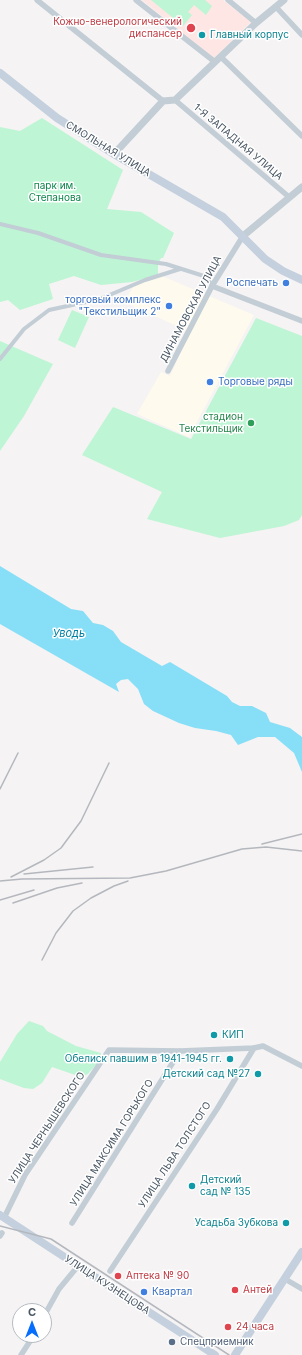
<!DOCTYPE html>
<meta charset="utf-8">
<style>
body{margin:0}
#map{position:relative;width:302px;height:1355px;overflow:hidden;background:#f5f3f3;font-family:Inter,sans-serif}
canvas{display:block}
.north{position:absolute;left:12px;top:1303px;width:40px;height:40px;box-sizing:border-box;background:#fff;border:1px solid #b6bbc1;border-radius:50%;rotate:0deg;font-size:11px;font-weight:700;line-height:16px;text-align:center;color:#485663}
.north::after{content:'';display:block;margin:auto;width:14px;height:18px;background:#066efc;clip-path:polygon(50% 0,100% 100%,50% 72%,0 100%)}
</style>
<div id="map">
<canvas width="302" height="1355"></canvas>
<div class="north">С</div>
</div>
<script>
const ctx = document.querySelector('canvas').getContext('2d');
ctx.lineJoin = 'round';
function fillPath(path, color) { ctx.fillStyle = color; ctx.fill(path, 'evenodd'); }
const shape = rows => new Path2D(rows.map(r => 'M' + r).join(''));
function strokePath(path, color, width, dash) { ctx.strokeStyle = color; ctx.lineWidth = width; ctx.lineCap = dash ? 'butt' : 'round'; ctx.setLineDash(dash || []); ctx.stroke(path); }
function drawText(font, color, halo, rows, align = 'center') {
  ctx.font = font + ' Inter,sans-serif'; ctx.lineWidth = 3; ctx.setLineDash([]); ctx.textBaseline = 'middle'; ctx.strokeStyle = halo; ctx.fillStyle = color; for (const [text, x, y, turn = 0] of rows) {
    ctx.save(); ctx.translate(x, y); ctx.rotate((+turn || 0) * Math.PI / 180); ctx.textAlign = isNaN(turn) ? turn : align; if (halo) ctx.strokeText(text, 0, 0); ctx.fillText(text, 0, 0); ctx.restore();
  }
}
fillPath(shape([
 [162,276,254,315,189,437,137,414,161,372,170,376,190,332,124,302,135,284]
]), '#fefaed');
fillPath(shape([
 [142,0,223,0,251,22,214,58]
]), '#fee6e4');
fillPath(shape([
 [151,0,205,0,212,6,206,15,194,5,188,12,192,15,183,26],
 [42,118,123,170,107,209,141,212,174,233,163,258,161,258,158,264,158,275,132,282,101,285,74,276,49,284,53,299,20,310,8,300,0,302,0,127,20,131],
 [72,310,89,317,75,348,58,340],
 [256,318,302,336,302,515,299,520,284,526,220,538,147,519,162,492,82,455,113,407,191,439],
 [0,341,53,364,24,416,0,451],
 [29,1021,43,1026,47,1031,76,1046,101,1053,100,1060,88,1074,81,1077,52,1067,42,1083,33,1089,24,1088,0,1079,0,1062,17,1034]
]), '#bef5d4');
fillPath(shape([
 [0,566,71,609,83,611,93,623,103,625,113,631,121,642,162,666,170,662,227,696,232,702,240,706,252,706,266,713,270,722,290,728,302,737,302,772,294,753,275,737,258,737,238,745,231,735,216,731,195,728,179,723,153,711,144,704,138,689,128,679,121,680,116,684,119,692,0,624]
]), '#87def7');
strokePath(shape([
 [0,224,38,233,101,255,166,264,207,277,212,286],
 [0,359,24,329,49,310,100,299,145,280,180,269]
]), '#c2cdd5', 4);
strokePath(shape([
 [37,0,163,101],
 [136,0,215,62],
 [228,0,256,23],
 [276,7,302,35],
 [221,57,302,136],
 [175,100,289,197],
 [212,286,302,321],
 [168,371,212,286,243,236],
 [4,1218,25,1175,109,1050,180,1051,254,1048,263,1046,302,1066],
 [72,1223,180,1051],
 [0,1236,2,1233],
 [110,1271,217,1109,254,1048],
 [285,1279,302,1289],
 [44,1316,59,1289,78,1266],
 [21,1355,34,1335]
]), '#c2cdd5', 5.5);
strokePath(shape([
 [114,154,163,101,175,100,256,23,284,0],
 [243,236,302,187]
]), '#c2cdd5', 7);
strokePath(shape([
 [0,73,57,118,114,154,223,217,265,259,283,271,302,280],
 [0,1215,215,1355],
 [235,1355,302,1252]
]), '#c4d0dd', 8);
strokePath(shape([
 [0,789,18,753],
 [262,844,302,834],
 [24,874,93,867],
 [11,877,44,860,61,848,81,821,109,763],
 [0,881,22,879,130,878,166,871,242,849,266,847,302,851],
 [0,900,34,890],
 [13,903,57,888,82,883],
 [42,960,56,933,73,911,91,898,114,886,128,881],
 [0,1226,51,1239,229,1355]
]), '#b4b8be', 1.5);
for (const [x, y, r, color] of [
 [191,28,5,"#e0444e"],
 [202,35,4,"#0f9aa8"],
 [286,283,4,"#3f7fe0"],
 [169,306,4,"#3f7fe0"],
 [210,382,4,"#3f7fe0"],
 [251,423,4,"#2e9e5b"],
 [214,1035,4,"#0f9aa8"],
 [230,1059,4,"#0f9aa8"],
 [258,1074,4,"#0f9aa8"],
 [192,1186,4,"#0f9aa8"],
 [286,1223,4,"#0f9aa8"],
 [118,1276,4,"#e0444e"],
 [235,1290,4,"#e0444e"],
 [144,1292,4,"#3f7fe0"],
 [228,1327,4,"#e0444e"],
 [172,1342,4,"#5c6f8a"]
]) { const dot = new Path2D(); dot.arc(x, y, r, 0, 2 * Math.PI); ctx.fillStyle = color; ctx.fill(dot); strokePath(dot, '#fff', 1.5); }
drawText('10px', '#be3a42', '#fff', [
 ["Кожно-венерологический",182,22,"right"],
 ["диспансер",182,34,"right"],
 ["Аптека № 90",126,1276],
 ["Антей",243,1290],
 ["24 часа",236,1327]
], 'left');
drawText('10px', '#0d838f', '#fff', [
 ["Главный корпус",210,35],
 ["КИП",222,1035],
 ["Обелиск павшим в 1941-1945 гг.",222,1059,"right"],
 ["Детский сад №27",250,1074,"right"],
 ["Детский",200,1180],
 ["сад № 135",200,1192],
 ["Усадьба Зубкова",278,1223,"right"]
], 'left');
drawText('10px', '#485663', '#fff', [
 ["1-Я ЗАПАДНАЯ УЛИЦА",238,142,40],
 ["СМОЛЬНАЯ УЛИЦА",108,149,31],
 ["ДИНАМОВСКАЯ УЛИЦА",191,309,-62],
 ["УЛИЦА ЧЕРНЫШЕВСКОГО",47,1128,-57],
 ["УЛИЦА МАКСИМА ГОРЬКОГО",112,1143,-58],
 ["УЛИЦА ЛЬВА ТОЛСТОГО",175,1155,-57],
 ["УЛИЦА КУЗНЕЦОВА",107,1285,33]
]);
drawText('10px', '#0c844a', '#fff', [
 ["парк им.",55,186],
 ["Степанова",55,198]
]);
drawText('10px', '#366cbe', '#fff', [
 ["Роспечать",278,283],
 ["торговый комплекс",161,300],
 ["\"Текстильщик 2\"",161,312],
 ["Торговые ряды",218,382,"left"],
 ["Квартал",152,1292,"left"]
], 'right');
drawText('10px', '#27864d', '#fff', [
 ["стадион",243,417],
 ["Текстильщик",243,429]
], 'right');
drawText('10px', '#4e5e75', '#fff', [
 ["Спецприемник",180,1342]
], 'left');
drawText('italic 11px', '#0380a4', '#fff', [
 ["Уводь",69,634]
]);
</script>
